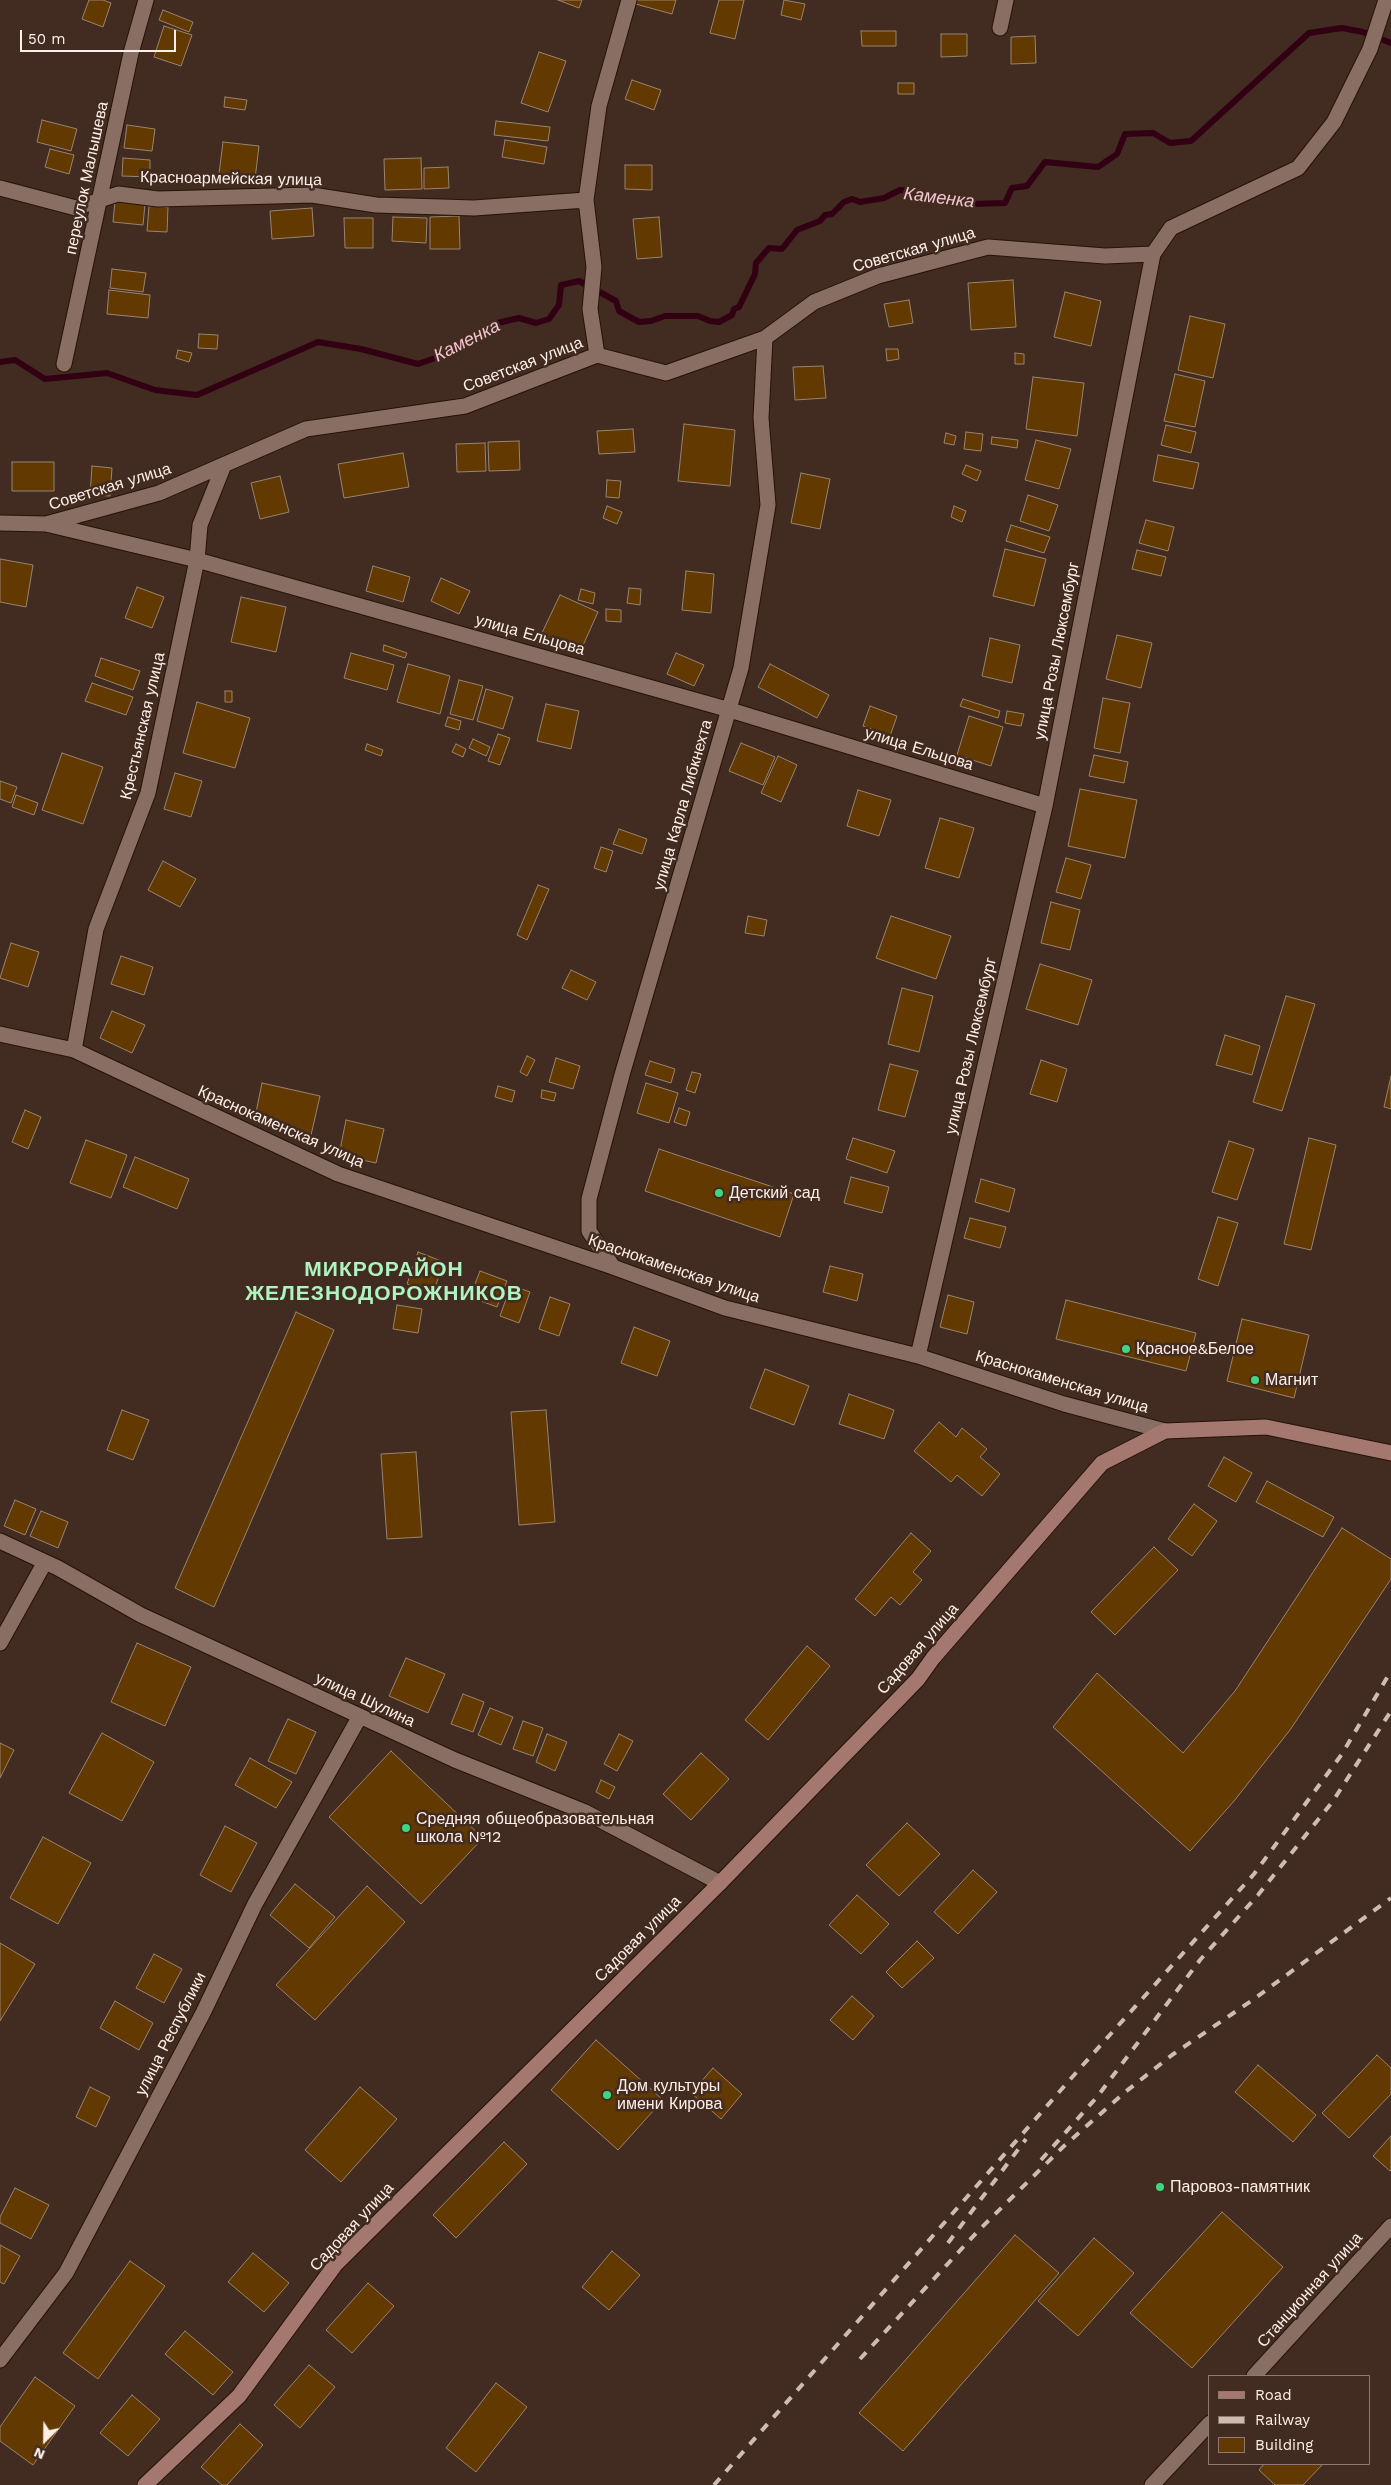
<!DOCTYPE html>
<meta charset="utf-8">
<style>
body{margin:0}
#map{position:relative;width:1391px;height:2485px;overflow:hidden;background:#422b20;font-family:"Work Sans",sans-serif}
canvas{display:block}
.legend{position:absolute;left:1208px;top:2375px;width:162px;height:90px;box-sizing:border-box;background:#422b20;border:1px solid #8e7970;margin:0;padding:6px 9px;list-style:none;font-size:15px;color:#ffefe8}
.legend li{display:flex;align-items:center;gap:10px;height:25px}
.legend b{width:25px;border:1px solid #8e7970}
.north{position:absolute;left:20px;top:2415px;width:50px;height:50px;-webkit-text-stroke:4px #422b20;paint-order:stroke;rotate:203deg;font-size:14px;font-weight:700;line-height:20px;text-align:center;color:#ffefe8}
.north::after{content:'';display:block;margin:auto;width:18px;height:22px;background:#ffefe8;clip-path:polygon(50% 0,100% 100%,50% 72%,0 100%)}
.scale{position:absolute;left:20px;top:30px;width:156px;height:22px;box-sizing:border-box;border:2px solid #ffefe8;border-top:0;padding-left:6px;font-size:15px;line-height:18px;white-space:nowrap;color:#ffefe8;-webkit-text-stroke:4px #422b20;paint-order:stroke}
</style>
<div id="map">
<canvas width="1391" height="2485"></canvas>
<ul class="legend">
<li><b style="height:6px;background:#a4786e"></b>Road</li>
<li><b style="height:6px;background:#cebcb4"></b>Railway</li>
<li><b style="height:14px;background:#623900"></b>Building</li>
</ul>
<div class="north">N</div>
<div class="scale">50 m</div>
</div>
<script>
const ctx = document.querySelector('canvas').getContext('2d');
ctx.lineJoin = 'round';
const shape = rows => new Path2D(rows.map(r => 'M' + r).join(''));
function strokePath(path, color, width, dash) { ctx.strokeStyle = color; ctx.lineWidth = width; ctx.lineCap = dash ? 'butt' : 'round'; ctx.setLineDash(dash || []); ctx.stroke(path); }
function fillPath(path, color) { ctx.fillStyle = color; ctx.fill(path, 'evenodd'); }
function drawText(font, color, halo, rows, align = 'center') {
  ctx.font = font + ' "Work Sans",sans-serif'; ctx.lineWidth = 5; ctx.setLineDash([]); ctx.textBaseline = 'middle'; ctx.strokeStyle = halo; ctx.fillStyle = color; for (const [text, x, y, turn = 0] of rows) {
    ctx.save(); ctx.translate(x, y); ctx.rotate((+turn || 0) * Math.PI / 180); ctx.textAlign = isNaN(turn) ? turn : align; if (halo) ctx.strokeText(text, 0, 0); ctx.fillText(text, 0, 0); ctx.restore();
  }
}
strokePath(shape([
 [0,362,15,360,45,379,107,373,155,390,197,395,318,342,361,349,418,364,447,354,497,323,519,318,536,323,549,319,559,305,561,285,579,281,616,301,619,311,639,322,651,321,665,316,698,316,710,321,719,322,732,315,734,309,739,307,755,274,756,263,769,248,782,249,797,230,820,221,825,215,832,214,844,202,852,199,860,202,884,198,900,190,925,193,947,201,971,204,1005,203,1012,188,1027,186,1045,162,1098,167,1117,154,1125,134,1153,133,1170,143,1191,141,1309,33,1342,28,1363,32,1391,43]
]), '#310013', 6);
const building = shape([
 [89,0,103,0,111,3,103,27,82,19,89,0],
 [558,0,582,0,579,8,558,0],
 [633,0,676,0,672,14,632,3,633,0],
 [719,0,744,0,735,39,710,33,719,0],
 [784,0,805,4,801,20,781,15,784,0],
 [163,10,193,22,189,32,159,20,163,10],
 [164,26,192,35,181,66,154,57,164,26],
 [861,31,896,31,896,46,862,46,861,31],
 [941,34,967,34,967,56,941,57,941,34],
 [1035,36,1036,63,1011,64,1011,37,1035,36],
 [539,52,566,61,548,112,521,103,539,52],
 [632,80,661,90,654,110,625,99,632,80],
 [898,83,914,83,914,94,898,94,898,83],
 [225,97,247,100,245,110,224,107,225,97],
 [42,120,77,129,71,151,37,142,42,120],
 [496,121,550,127,548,141,494,135,496,121],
 [127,125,155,129,152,151,124,148,127,125],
 [505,140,547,147,544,164,502,157,505,140],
 [223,142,259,146,255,179,219,174,223,142],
 [50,149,74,155,69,174,45,167,50,149],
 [123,158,150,160,150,177,122,176,123,158],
 [421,158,422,189,385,190,384,159,421,158],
 [625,165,652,165,652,190,625,189,625,165],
 [448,167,449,188,424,189,424,168,448,167],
 [115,201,145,204,143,225,113,222,115,201],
 [149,206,168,207,167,232,147,231,149,206],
 [312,208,314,236,272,239,270,211,312,208],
 [459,216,460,249,430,249,430,217,459,216],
 [393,217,427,218,426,243,392,241,393,217],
 [659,217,662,257,637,259,633,219,659,217],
 [344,218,373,218,373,248,345,248,344,218],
 [112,269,146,273,143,292,110,288,112,269],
 [1013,280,1016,327,971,330,968,283,1013,280],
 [109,290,150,295,148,318,107,314,109,290],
 [1065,292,1101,301,1091,346,1054,337,1065,292],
 [909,300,913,323,889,327,884,304,909,300],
 [1190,316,1225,324,1213,378,1178,370,1190,316],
 [199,334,218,335,217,349,198,348,199,334],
 [886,349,898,349,899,359,887,361,886,349],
 [178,350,192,353,189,362,176,358,178,350],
 [1015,353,1024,354,1024,364,1015,364,1015,353],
 [823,366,826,398,795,400,793,367,823,366],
 [1175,374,1205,381,1195,427,1164,421,1175,374],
 [1033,377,1084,383,1077,436,1026,429,1033,377],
 [684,424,735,430,730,486,678,481,684,424],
 [1166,425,1196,432,1191,453,1161,445,1166,425],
 [633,429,635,452,599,454,597,431,633,429],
 [966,432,983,434,981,451,964,449,966,432],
 [946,433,956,436,954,445,944,443,946,433],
 [992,437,1018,440,1017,448,991,444,992,437],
 [1036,440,1071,449,1059,489,1025,480,1036,440],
 [519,441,520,470,489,471,488,442,519,441],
 [485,443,486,471,457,472,456,444,485,443],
 [403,453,409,487,344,498,338,464,403,453],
 [1158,455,1199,463,1193,489,1153,481,1158,455],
 [12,462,54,462,54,491,12,491,12,462],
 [966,465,981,471,977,481,962,474,966,465],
 [92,466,112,468,110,496,90,495,92,466],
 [801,473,830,479,820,529,791,523,801,473],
 [280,476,289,512,260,519,251,483,280,476],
 [607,480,621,481,619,498,606,497,607,480],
 [1028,495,1058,505,1049,531,1020,521,1028,495],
 [607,506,622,512,617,524,603,518,607,506],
 [954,506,966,511,962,522,951,517,954,506],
 [1146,520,1174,527,1168,551,1139,543,1146,520],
 [1011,525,1050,537,1044,553,1006,541,1011,525],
 [1005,549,1046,559,1034,606,993,596,1005,549],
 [1137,550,1166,557,1161,576,1132,569,1137,550],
 [0,559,33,565,26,607,0,602,0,559],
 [373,566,410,577,403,602,366,591,373,566],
 [686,571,714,574,711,613,682,610,686,571],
 [441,578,470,591,459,614,431,601,441,578],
 [137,587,164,597,152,628,125,618,137,587],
 [629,588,641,589,640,605,627,603,629,588],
 [581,589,595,593,593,604,578,600,581,589],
 [560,595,598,612,580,652,541,635,560,595],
 [241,597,286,607,276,652,231,642,241,597],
 [606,609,621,610,621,622,606,621,606,609],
 [1117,635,1152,643,1141,688,1106,679,1117,635],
 [990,638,1020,645,1012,683,982,676,990,638],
 [384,645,407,653,405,658,383,651,384,645],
 [351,653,394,665,387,690,344,678,351,653],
 [676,653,704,665,694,686,667,674,676,653],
 [101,658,140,671,133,690,95,676,101,658],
 [408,664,450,676,440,714,397,702,408,664],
 [770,664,829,695,817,718,758,687,770,664],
 [459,680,483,686,473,720,450,714,459,680],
 [92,683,133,697,126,715,85,701,92,683],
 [486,689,513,697,503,729,477,721,486,689],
 [225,691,232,691,232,702,225,702,225,691],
 [1103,698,1130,703,1120,753,1094,748,1103,698],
 [963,699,1000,711,998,718,960,706,963,699],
 [197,702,250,718,235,768,183,753,197,702],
 [546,704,579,711,571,749,537,741,546,704],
 [870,706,897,716,890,736,863,726,870,706],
 [1007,711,1024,714,1021,726,1005,723,1007,711],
 [969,716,1003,727,991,766,957,755,969,716],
 [448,717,461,721,459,730,445,726,448,717],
 [498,734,510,738,500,765,488,761,498,734],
 [473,739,490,747,486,756,469,748,473,739],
 [741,743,775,757,763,785,729,771,741,743],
 [367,744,383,750,381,756,365,750,367,744],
 [456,744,466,749,463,757,452,752,456,744],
 [62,753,103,767,83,824,42,810,62,753],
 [1094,755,1128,762,1124,783,1089,776,1094,755],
 [778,756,797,765,781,802,761,793,778,756],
 [175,773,202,781,191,817,164,809,175,773],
 [0,781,17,787,11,803,0,799,0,781],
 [1080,789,1137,800,1125,858,1068,846,1080,789],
 [858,790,891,800,879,836,847,826,858,790],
 [16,795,38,803,34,815,12,807,16,795],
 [940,818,974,828,959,878,925,868,940,818],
 [619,829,647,839,642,854,613,844,619,829],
 [601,847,613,851,606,872,594,868,601,847],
 [1066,858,1091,865,1081,899,1056,892,1066,858],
 [163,861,196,879,180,907,148,890,163,861],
 [538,885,549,889,527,940,517,935,538,885],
 [1051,902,1080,910,1070,950,1041,943,1051,902],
 [748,916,767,920,764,936,745,933,748,916],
 [891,916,951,936,936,979,876,958,891,916],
 [11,943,39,952,28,987,0,978,11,943],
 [121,956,153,967,144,995,111,984,121,956],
 [1040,964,1092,980,1078,1025,1026,1009,1040,964],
 [571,970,596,982,587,1000,562,988,571,970],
 [902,988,933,996,919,1052,888,1044,902,988],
 [1286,996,1315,1004,1282,1111,1253,1102,1286,996],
 [112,1011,145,1025,132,1053,100,1038,112,1011],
 [1225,1035,1260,1046,1252,1075,1216,1065,1225,1035],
 [527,1056,535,1060,527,1076,520,1072,527,1056],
 [556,1058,580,1066,573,1089,549,1082,556,1058],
 [1041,1060,1067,1069,1057,1102,1030,1094,1041,1060],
 [650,1061,675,1069,671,1083,645,1075,650,1061],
 [890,1064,918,1071,905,1117,878,1110,890,1064],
 [692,1072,701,1074,695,1093,686,1090,692,1072],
 [1391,1076,1391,1109,1384,1107,1391,1076],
 [262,1083,320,1096,311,1135,254,1122,262,1083],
 [646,1083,678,1093,669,1123,637,1113,646,1083],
 [498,1086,515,1091,512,1102,495,1097,498,1086],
 [542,1090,556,1093,554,1101,541,1098,542,1090],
 [679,1108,690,1112,686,1126,674,1122,679,1108],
 [25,1110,41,1117,28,1149,12,1142,25,1110],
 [346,1120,384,1129,376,1163,339,1155,346,1120],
 [853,1138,895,1151,887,1173,846,1159,853,1138],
 [1309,1138,1336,1145,1311,1250,1284,1244,1309,1138],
 [86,1140,127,1155,111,1198,70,1183,86,1140],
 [1229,1141,1254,1149,1237,1200,1212,1192,1229,1141],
 [659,1149,794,1194,780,1237,645,1191,659,1149],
 [135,1157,189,1179,177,1209,123,1187,135,1157],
 [851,1177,889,1187,882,1213,844,1203,851,1177],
 [981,1179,1015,1189,1009,1212,975,1202,981,1179],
 [1218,1217,1238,1223,1218,1286,1198,1279,1218,1217],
 [970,1218,1006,1227,1000,1248,964,1238,970,1218],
 [418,1252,444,1262,433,1293,407,1284,418,1252],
 [830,1266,863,1274,857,1301,823,1292,830,1266],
 [480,1271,507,1281,497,1307,470,1297,480,1271],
 [511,1285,530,1292,519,1323,500,1316,511,1285],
 [948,1295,974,1302,967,1334,940,1327,948,1295],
 [550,1297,570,1304,559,1336,539,1329,550,1297],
 [1066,1300,1196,1333,1186,1371,1056,1339,1066,1300],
 [397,1305,422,1309,418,1333,393,1329,397,1305],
 [296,1312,334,1330,214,1607,175,1588,296,1312],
 [1242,1319,1309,1335,1294,1398,1227,1381,1242,1319],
 [634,1327,670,1341,657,1376,621,1363,634,1327],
 [765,1369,809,1386,794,1425,750,1408,765,1369],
 [849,1394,894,1410,884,1439,839,1424,849,1394],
 [122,1410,149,1420,133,1460,107,1450,122,1410],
 [546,1410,555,1522,519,1525,511,1412,546,1410],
 [939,1422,956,1437,962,1428,987,1449,980,1457,1000,1474,982,1496,957,1475,951,1482,914,1451,939,1422],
 [416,1452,422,1537,387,1539,381,1454,416,1452],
 [1224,1457,1252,1473,1236,1502,1208,1486,1224,1457],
 [1267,1481,1334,1517,1323,1537,1256,1502,1267,1481],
 [15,1500,36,1509,25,1535,4,1526,15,1500],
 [1194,1504,1217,1521,1192,1556,1168,1539,1194,1504],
 [41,1511,68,1522,58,1548,30,1536,41,1511],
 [1342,1528,1391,1559,1391,1579,1290,1730,1234,1801,1190,1851,1053,1727,1097,1673,1183,1753,1235,1691,1342,1528],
 [911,1533,931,1551,913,1572,922,1580,900,1605,891,1597,875,1616,855,1599,911,1533],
 [1154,1547,1178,1570,1115,1635,1091,1612,1154,1547],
 [137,1643,191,1667,165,1726,111,1702,137,1643],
 [807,1646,830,1666,768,1740,745,1720,807,1646],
 [406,1658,445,1674,428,1713,389,1696,406,1658],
 [463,1694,484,1702,473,1732,451,1724,463,1694],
 [490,1708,513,1717,501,1745,478,1735,490,1708],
 [288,1719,316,1732,296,1774,268,1761,288,1719],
 [523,1721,543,1728,533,1756,513,1749,523,1721],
 [102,1733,154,1762,122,1821,69,1793,102,1733],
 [547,1734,567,1742,555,1771,536,1762,547,1734],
 [619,1734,633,1741,617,1771,604,1764,619,1734],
 [0,1743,14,1750,0,1778,0,1743],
 [391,1751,483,1838,421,1904,329,1817,391,1751],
 [701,1753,729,1779,691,1820,663,1794,701,1753],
 [250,1758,292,1782,276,1808,235,1785,250,1758],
 [601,1780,615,1787,609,1799,596,1792,601,1780],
 [907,1823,940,1854,899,1896,866,1865,907,1823],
 [225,1826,257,1843,231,1892,200,1875,225,1826],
 [43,1837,91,1863,58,1924,10,1898,43,1837],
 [973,1870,997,1892,958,1934,934,1912,973,1870],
 [295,1884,335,1917,309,1948,270,1915,295,1884],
 [367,1886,405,1922,315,2020,276,1985,367,1886],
 [857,1895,889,1924,861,1954,829,1925,857,1895],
 [917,1941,934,1958,902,1988,886,1972,917,1941],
 [0,1943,35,1964,0,2021,0,1943],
 [154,1954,182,1969,164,2003,136,1988,154,1954],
 [852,1996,874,2016,853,2040,830,2020,852,1996],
 [115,2001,153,2023,139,2050,100,2028,115,2001],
 [596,2040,663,2100,618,2150,551,2090,596,2040],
 [1377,2055,1391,2068,1391,2094,1349,2138,1322,2113,1377,2055],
 [1258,2065,1316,2115,1293,2142,1235,2092,1258,2065],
 [713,2068,742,2094,721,2119,691,2093,713,2068],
 [90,2087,110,2097,96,2127,76,2117,90,2087],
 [360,2087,397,2119,341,2182,305,2150,360,2087],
 [1391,2136,1391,2170,1390,2171,1373,2156,1391,2136],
 [504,2142,527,2164,456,2238,433,2215,504,2142],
 [15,2188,49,2205,31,2239,0,2223,0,2217,15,2188],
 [1222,2212,1283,2267,1192,2368,1130,2313,1222,2212],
 [1015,2235,1059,2273,903,2451,859,2413,1015,2235],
 [1094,2238,1134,2273,1078,2336,1038,2301,1094,2238],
 [0,2245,20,2256,4,2284,0,2282,0,2245],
 [612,2251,640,2275,609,2310,582,2287,612,2251],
 [253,2253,289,2283,264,2312,228,2282,253,2253],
 [130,2261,165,2286,98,2379,63,2353,130,2261],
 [368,2283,394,2306,352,2353,326,2330,368,2283],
 [185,2331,233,2372,213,2395,165,2354,185,2331],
 [309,2365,335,2387,300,2428,274,2405,309,2365],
 [35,2377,75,2406,33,2465,0,2441,0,2427,35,2377],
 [496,2383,527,2407,476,2472,446,2448,496,2383],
 [132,2395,160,2419,128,2456,100,2433,132,2395],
 [240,2424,263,2445,227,2485,222,2485,201,2467,240,2424],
 [1264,2464,1323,2464,1303,2485,1275,2485,1259,2470,1264,2464]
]);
fillPath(building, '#623900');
strokePath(building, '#988470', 1);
const street = shape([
 [1000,28,1006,0],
 [0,188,76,208,118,194,158,199,312,195,376,205,474,208,586,200],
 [597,355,590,309,594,267,586,200,599,106,629,0],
 [64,364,131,53,146,0],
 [0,523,46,524,197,560,730,710,1045,806],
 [46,524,159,493,306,429,465,406,597,355,666,373,765,338,814,302,878,276,988,247,1105,256,1153,254],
 [0,1034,74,1050,338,1174,613,1267,725,1308,918,1356,1064,1404,1165,1431],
 [74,1050,96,929,148,793,197,560,200,525,224,465],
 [613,1267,589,1231,589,1199,622,1075,741,668,768,505,761,418,765,338],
 [918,1356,1045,806,1153,254,1171,228,1298,168,1334,122,1370,49,1386,0],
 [0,1541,58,1568,141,1615,455,1760,585,1812,720,1883],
 [0,1643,45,1562],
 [0,2360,66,2273,203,2013,255,1904,360,1716],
 [1254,2376,1391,2226],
 [1152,2485,1210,2423]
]);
const secondary = shape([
 [145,2485,239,2396,335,2265,720,1883,918,1679,933,1658,1102,1463,1165,1431,1266,1427,1391,1453]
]);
strokePath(street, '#271309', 17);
strokePath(secondary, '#271309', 17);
strokePath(street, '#896f63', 15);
strokePath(secondary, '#a4786e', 15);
strokePath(shape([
 [1041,2160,1097,2097,1200,1960,1258,1895,1333,1801,1391,1711],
 [948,2243,1026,2139],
 [860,2359,978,2231,1064,2146,1124,2093,1172,2055,1254,1999,1391,1898],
 [714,2485,1082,2066,1254,1874,1342,1754,1391,1671]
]), '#cebcb4', 4, [9, 9]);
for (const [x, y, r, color] of [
 [719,1193,5,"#3fd77d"],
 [1126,1349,5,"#3fd77d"],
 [1255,1380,5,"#3fd77d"],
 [406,1828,5,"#3fd77d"],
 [607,2095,5,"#3fd77d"],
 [1160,2187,5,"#3fd77d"]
]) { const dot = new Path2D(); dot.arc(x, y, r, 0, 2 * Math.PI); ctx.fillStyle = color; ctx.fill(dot); strokePath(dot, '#422b20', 2); }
drawText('16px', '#ffefe8', '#422b20', [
 ["переулок Малышева",87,178,-78],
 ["Красноармейская улица",231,179,1],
 ["Советская улица",914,250,-16],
 ["Советская улица",523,365,-21],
 ["Советская улица",110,487,-17],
 ["улица Ельцова",530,635,16],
 ["улица Розы Люксембург",1057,651,-79],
 ["Крестьянская улица",143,726,-77],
 ["улица Ельцова",919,749,17],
 ["улица Карла Либкнехта",683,805,-74],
 ["улица Розы Люксембург",971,1046,-77],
 ["Краснокаменская улица",281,1127,24],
 ["Краснокаменская улица",674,1269,19],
 ["Краснокаменская улица",1062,1382,17],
 ["Садовая улица",918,1649,-49],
 ["улица Шулина",365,1700,25],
 ["Садовая улица",638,1939,-45],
 ["улица Республики",171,2034,-63],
 ["Садовая улица",352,2227,-47],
 ["Станционная улица",1310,2290,-48]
]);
drawText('16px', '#ffefe8', '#422b20', [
 ["Детский сад",729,1193],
 ["Красное&Белое",1136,1349],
 ["Магнит",1265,1380],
 ["Средняя общеобразовательная",416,1819],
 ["школа №12",416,1837],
 ["Дом культуры",617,2086],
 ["имени Кирова",617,2104],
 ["Паровоз-памятник",1170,2187]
], 'left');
drawText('italic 18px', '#f3c4cf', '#422b20', [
 ["Каменка",939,198,7],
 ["Каменка",467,341,-27]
]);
ctx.letterSpacing = '1px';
drawText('bold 21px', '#adf4c0', '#422b20', [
 ["МИКРОРАЙОН",384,1270],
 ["ЖЕЛЕЗНОДОРОЖНИКОВ",384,1294]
]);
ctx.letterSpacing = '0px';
</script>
